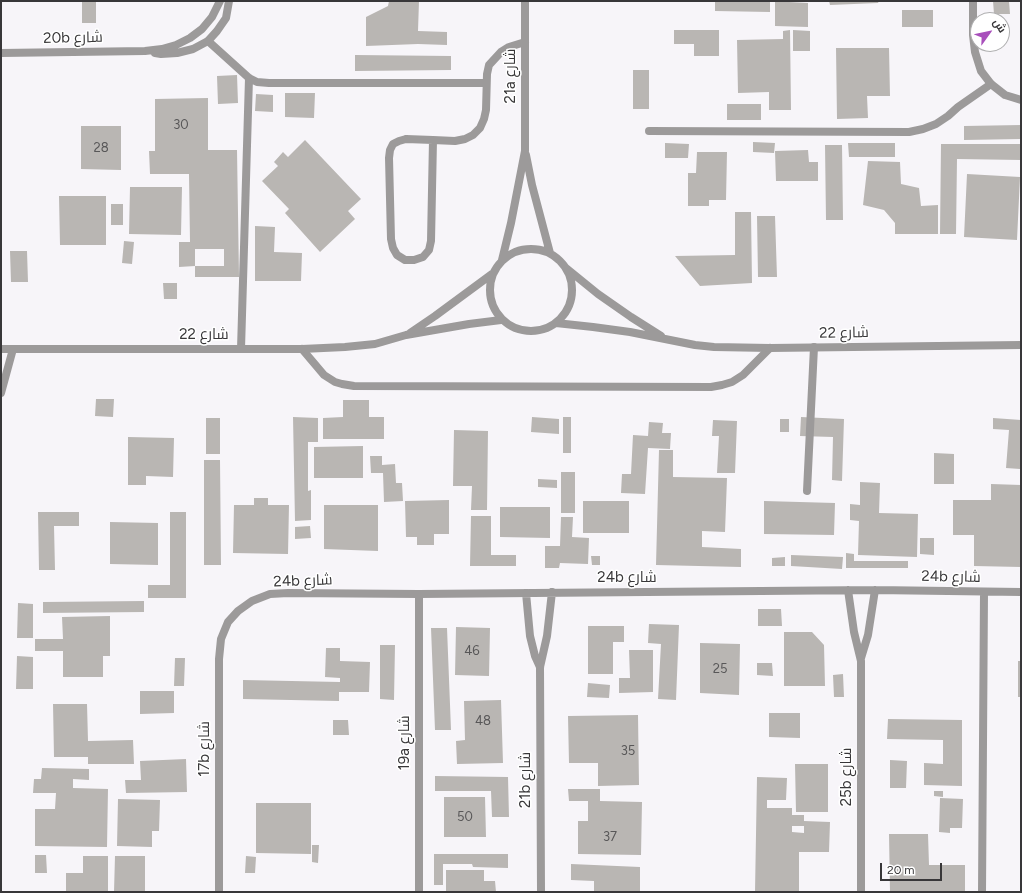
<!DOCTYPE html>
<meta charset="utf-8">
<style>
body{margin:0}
#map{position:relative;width:1022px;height:893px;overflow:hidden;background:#f7f5f9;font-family:Figtree,Cairo,sans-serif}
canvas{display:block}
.frame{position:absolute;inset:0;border:2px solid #383739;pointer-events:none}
.north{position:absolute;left:970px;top:12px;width:40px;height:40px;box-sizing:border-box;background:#fff;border:1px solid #afafb0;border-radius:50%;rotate:57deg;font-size:11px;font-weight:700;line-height:16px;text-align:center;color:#383739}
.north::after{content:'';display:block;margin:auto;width:14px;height:18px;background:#a84fbb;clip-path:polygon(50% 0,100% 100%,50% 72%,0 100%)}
.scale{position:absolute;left:880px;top:863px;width:62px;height:18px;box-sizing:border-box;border:2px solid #383739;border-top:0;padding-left:5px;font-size:12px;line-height:14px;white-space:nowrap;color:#383739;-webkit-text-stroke:3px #fff;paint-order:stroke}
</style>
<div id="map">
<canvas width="1022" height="893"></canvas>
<div class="frame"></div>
<div class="north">ش</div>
<div class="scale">20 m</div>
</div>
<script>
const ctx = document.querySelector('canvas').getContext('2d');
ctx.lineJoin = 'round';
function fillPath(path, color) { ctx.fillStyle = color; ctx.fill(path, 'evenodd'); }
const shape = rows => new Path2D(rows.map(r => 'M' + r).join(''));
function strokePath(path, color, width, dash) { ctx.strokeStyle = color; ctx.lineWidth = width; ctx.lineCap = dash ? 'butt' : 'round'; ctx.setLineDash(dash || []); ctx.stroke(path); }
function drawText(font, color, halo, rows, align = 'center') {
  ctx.font = font + ' Figtree,Cairo,sans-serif'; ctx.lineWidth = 3; ctx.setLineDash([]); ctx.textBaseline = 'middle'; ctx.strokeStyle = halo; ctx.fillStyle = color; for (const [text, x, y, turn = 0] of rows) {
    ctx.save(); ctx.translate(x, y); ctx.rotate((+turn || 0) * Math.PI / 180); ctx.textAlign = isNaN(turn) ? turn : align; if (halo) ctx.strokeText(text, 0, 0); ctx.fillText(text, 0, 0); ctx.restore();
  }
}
fillPath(shape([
 [82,1,96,1,96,23,82,23],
 [389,1,419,1,418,31,447,32,447,45,418,44,366,46,366,17,388,6],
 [715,1,770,1,770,12,715,11],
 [775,1,789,1,789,2,808,3,808,27,775,26],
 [829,1,879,1,878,3,830,5],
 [993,1,1009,1,1010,14,994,14],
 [902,10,933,10,933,27,902,27],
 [674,30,719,30,719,56,694,56,694,44,674,44],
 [790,30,791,110,769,110,769,92,738,93,737,40,783,39,783,31],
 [793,30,810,31,810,51,793,51],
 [836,48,889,48,890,96,867,96,868,118,837,119],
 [355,55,451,56,451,70,355,71],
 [633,70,649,70,649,109,633,109],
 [237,75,238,103,218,104,217,76],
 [285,93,315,93,314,118,285,117],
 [256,94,273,95,273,112,255,111],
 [208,98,208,150,237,150,239,277,195,277,195,266,179,267,179,242,190,242,189,174,150,174,149,151,155,151,155,99],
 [195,249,224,249,224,266,195,266],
 [727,104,761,104,761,120,727,120],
 [1021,125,1021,139,964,140,964,126],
 [81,126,121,126,121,170,81,169],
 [305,140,361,199,348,211,355,219,320,252,285,213,289,209,262,181,278,166,274,162,283,152,288,157],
 [753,142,775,143,774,153,753,152],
 [665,143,689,144,688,158,665,158],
 [848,143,895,143,895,157,849,157],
 [941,144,1021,144,1021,160,957,159,956,234,940,234],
 [825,145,842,145,843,220,826,220],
 [808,150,809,162,818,162,818,181,776,181,775,151],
 [697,152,727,152,726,200,709,200,709,206,688,206,688,173,696,173],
 [868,161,900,162,901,184,919,188,921,206,938,205,938,234,895,234,895,223,884,210,863,205],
 [967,174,1020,177,1017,240,964,237],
 [130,187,182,187,181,235,129,234],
 [59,196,106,196,106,245,60,245],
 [111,204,123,204,123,225,111,225],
 [735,212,751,212,752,283,700,286,675,256,735,255],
 [757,216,775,216,777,277,758,277],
 [255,226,275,227,274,252,302,253,301,281,255,281],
 [124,241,134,242,132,264,122,263],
 [10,251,27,251,28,282,11,282],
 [163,283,177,283,177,299,164,299],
 [96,399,114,399,113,417,95,416],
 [343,400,369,400,369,417,384,417,384,439,323,439,323,418,343,417],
 [293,417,318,418,318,442,308,442,308,491,311,490,311,520,295,521],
 [532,417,559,419,559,434,531,432],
 [563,417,571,417,571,453,563,453],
 [801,417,844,419,842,481,832,480,833,437,800,436],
 [206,418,220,418,220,454,206,454],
 [993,418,1021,420,1021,449,1020,469,1006,468,1009,430,993,429],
 [780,419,789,419,789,432,780,432],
 [713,420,737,421,735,473,717,473,719,436,712,436],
 [649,422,663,423,662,433,671,433,670,449,648,448,645,494,621,493,622,474,631,474,633,435,648,436],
 [454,430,488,431,487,510,471,510,472,486,453,486],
 [128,437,174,438,173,477,146,476,146,485,128,485],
 [363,446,363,478,314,478,314,447],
 [659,450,673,450,673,477,727,478,725,532,702,531,702,547,741,549,741,567,656,565],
 [934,453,954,454,954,484,934,484],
 [370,456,382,456,382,465,395,464,396,483,402,483,403,501,384,502,383,473,371,473],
 [204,460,220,460,221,565,204,565],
 [561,472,575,472,575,513,561,513],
 [538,479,557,480,557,488,538,487],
 [860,482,880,483,879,513,918,514,917,557,858,555,859,521,850,520,850,504,860,505],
 [991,484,1021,485,1021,567,974,566,974,535,953,535,953,500,991,500],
 [254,498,268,498,268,505,289,505,288,554,233,553,234,505,254,505],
 [449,500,449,534,434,534,434,545,417,545,417,537,406,537,405,501],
 [583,501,629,501,629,533,583,533],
 [764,501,835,503,834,535,764,534],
 [324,505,378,505,378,551,324,549],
 [500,507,550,507,550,538,500,537],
 [38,512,79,512,79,526,54,526,55,570,39,570],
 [170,512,186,512,186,598,148,598,148,585,170,585],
 [471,516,491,516,491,555,516,555,516,566,470,566],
 [561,517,573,517,572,537,589,538,588,564,560,563,559,568,545,568,545,546,560,546],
 [110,522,158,523,158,565,110,564],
 [310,526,311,538,295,539,295,527],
 [920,538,934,538,934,555,920,554],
 [846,553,854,554,854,561,908,561,908,568,846,568],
 [791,555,843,557,842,569,791,566],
 [591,556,600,556,600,565,592,565],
 [785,557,785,566,772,566,772,558],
 [144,601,144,612,43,613,43,602],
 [18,603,33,604,33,638,17,638],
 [758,609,781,609,782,626,758,626],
 [110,616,110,656,103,656,103,677,63,677,63,651,35,651,35,639,63,639,62,617],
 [649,624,679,625,676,700,658,699,661,644,648,643],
 [588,626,624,626,624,642,613,642,613,674,588,674],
 [456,627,490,628,489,676,455,675],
 [431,628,447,628,451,730,435,730],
 [784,632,812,632,824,645,825,686,784,686],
 [700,643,740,644,739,695,700,693],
 [380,645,395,645,394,700,380,699],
 [326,648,340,648,340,661,370,662,369,692,339,692,339,701,243,699,243,680,340,682,340,678,325,677],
 [629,650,653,650,653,692,619,693,619,678,630,678],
 [17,656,33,657,33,689,16,689],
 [175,658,185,658,184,686,174,686],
 [1018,661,1021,661,1021,697,1018,697],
 [757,663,772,663,773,676,757,675],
 [843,674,844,697,834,697,833,675],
 [588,683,610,685,609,698,587,697],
 [140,691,174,691,174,713,140,714],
 [501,700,503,763,457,764,456,741,465,740,464,701],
 [53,704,87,704,88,741,133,740,134,764,88,764,88,757,54,757],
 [769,713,800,713,800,738,769,737],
 [638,715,639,785,598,786,598,763,569,763,568,716],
 [888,719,962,720,962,786,924,785,924,763,943,764,943,740,887,739],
 [333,720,348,720,349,735,333,735],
 [186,759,187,792,126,793,125,780,141,780,140,761],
 [890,760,907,761,906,788,890,788],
 [795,764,828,764,828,812,796,812],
 [42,768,89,769,89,780,73,779,73,788,108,789,107,847,35,846,35,809,55,809,56,793,33,793,34,779,41,779],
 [435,776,508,777,509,817,492,817,491,791,435,791],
 [757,777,787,778,786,800,767,800,767,808,792,808,792,815,804,815,804,821,830,822,829,852,799,852,799,892,755,892],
 [792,826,804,826,804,833,792,832],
 [568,789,600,789,600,801,642,802,641,855,578,854,578,821,588,821,588,801,569,801],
 [934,791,943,791,943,797,934,796],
 [444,797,485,797,486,837,444,837],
 [940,798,963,799,962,828,950,828,950,833,939,832],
 [118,799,160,800,159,831,152,831,152,847,117,846],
 [256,803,311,803,311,854,256,853],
 [889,834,928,834,929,865,965,865,965,892,890,892],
 [312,845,319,845,318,863,312,862],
 [434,854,508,854,508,868,473,867,472,864,443,864,443,885,434,885],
 [35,855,46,855,47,873,35,873],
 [83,856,108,856,108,892,66,892,66,873,83,873],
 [115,856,145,856,145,892,114,892],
 [246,856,256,857,255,873,245,873],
 [571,864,640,867,640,892,594,892,594,881,571,880],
 [446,870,484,870,484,881,495,881,496,892,446,892]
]), '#b9b6b3');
strokePath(shape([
 [208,41,249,78,257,82,269,83,486,83],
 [649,131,909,132,923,129,936,124,948,116,958,107,991,84],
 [406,139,433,140,431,241,429,250,423,257,414,260,405,260,397,255,393,248,391,239,389,158,390,150,393,144,399,141,406,139],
 [433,140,455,141,465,139,473,135,480,128,484,119,486,110,487,74,489,65,501,52,509,47,525,42],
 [241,349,249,78],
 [302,349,324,375,335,382,342,384,354,386,711,387,722,385,732,382,743,375,770,348],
 [807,491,814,347]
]), '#9c9a9a', 8);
strokePath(shape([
 [973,1,973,35,975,52,981,71,991,84,1005,95,1021,100],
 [1,53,145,51,162,49,176,45,190,38,202,29,212,17,220,1],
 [155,53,161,54,177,53,193,49,208,41,217,31,226,18,229,1],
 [526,155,532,185,550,253],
 '490 290a41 41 0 1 1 82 0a41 41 0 1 1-82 0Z',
 [502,260,511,223,525,151,525,1],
 [566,268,598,294,631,317,661,336],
 [556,323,593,327,630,332,695,345,714,347,770,348,1021,345],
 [410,333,435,316,492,274],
 [1,349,302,349,345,347,375,344,406,335,469,324,501,320],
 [1,393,13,349],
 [848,590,854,632,861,661,861,892],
 [526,593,530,636,535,656,540,667],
 [419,594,419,892],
 [861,658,868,635,875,590],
 [219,892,219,659,221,639,228,622,238,611,252,601,270,594,288,593,419,594,875,590,1021,592],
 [541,892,540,667,547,636,552,592],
 [982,892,984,592]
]), '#9c9a9a', 8);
drawText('13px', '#585758', null, [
 ["30",181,125],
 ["28",101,148],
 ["46",472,651],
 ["25",720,669],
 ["48",483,721],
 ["35",628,751],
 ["50",465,817],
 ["37",610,837]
]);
drawText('15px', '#383739', '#fff', [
 ["20b شارع",73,38,-1],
 ["21a شارع",511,76,-90],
 ["شارع 22",844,333,-1],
 ["شارع 22",204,335],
 ["24b شارع",951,577,1],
 ["24b شارع",627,578],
 ["24b شارع",303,581,-2],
 ["19a شارع",405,743,-90],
 ["17b شارع",205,749,-90],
 ["25b شارع",847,777,-90],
 ["21b شارع",526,780,-90]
]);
</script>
